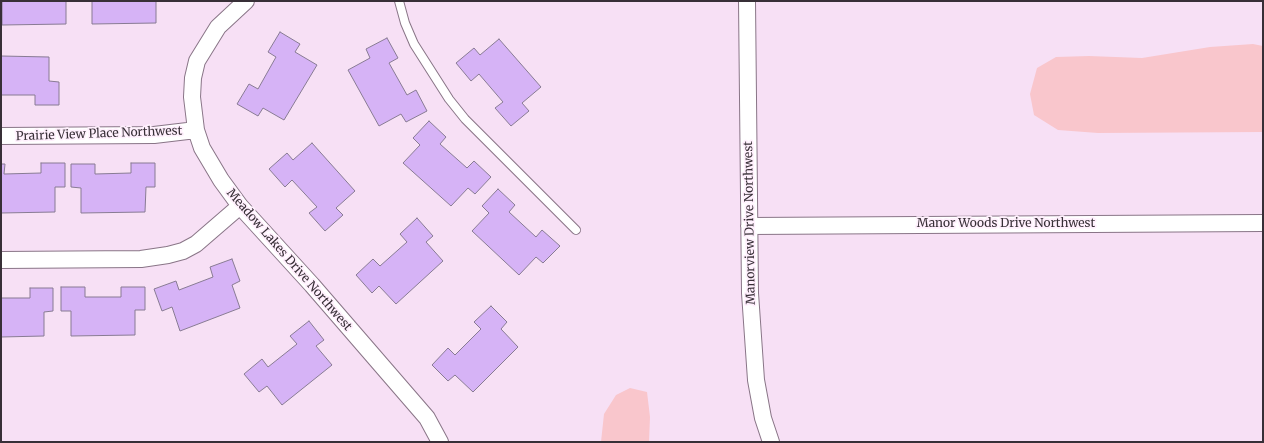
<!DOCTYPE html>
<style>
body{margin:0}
#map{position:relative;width:1264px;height:443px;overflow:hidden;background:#f7e0f5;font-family:Merriweather,serif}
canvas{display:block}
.frame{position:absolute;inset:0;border:2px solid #382f37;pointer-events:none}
</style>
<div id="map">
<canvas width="1264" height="443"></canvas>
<div class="frame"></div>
</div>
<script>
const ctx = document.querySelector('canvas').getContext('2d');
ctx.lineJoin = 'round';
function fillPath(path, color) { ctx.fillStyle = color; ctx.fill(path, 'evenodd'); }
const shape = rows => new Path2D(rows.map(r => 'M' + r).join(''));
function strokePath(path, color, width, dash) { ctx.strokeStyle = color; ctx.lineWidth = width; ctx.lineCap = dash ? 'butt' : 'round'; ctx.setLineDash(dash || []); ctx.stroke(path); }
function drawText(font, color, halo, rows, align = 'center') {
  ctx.font = font + ' Merriweather,serif'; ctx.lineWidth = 3.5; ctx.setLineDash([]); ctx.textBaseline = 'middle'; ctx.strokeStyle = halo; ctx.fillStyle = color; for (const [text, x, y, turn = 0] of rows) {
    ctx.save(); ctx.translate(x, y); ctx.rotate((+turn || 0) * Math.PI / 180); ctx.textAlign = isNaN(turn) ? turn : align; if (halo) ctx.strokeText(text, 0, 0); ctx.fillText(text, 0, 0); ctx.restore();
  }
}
fillPath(shape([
 [1253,44,1263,46,1263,132,1098,133,1058,130,1034,115,1030,94,1037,68,1056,57,1089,56,1142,58,1210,47],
 [630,388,647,392,650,417,649,442,601,442,604,414,616,395]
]), '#f9c6cc');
const building = shape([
 [2,1,66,1,66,24,2,25,2,1],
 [92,1,156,1,156,23,92,24,92,1],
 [280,32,300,44,295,52,317,65,284,120,263,108,258,116,237,104,249,84,258,89,276,57,268,52,280,32],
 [387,38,398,58,389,63,407,95,416,90,427,111,406,122,401,114,379,126,348,70,370,58,366,49,387,38],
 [499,39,541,87,522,103,529,111,511,126,495,108,503,102,479,74,471,81,456,63,474,48,480,55,499,39],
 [1,56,49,57,49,81,59,82,59,105,35,105,35,95,1,95,1,56],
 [429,121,446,137,440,144,467,168,474,161,491,177,475,194,468,188,451,206,403,163,420,145,413,138,429,121],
 [312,143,355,191,336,208,343,215,325,231,309,213,317,207,292,180,285,187,269,169,287,153,293,160,312,143],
 [41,163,65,163,65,187,55,187,55,212,1,213,1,164,5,164,4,174,41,173,41,163],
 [131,163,155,163,155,187,146,187,145,212,81,213,81,188,71,187,71,164,95,164,95,174,131,173,131,163],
 [498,189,515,205,509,212,536,237,542,230,560,246,543,263,536,257,519,275,472,231,489,213,482,206,498,189],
 [417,218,433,236,426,242,443,261,396,304,379,286,372,293,356,275,373,259,380,266,407,242,400,234,417,218],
 [232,259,240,281,232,285,240,308,180,331,172,307,162,311,154,289,176,281,179,290,213,277,210,267,232,259],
 [61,287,85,287,85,297,121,297,121,287,145,287,145,310,135,310,135,335,71,336,71,311,61,311,61,287],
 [30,288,53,288,53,311,44,312,44,336,1,337,1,298,30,298,30,288],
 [491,306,507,322,501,329,518,347,473,392,455,375,448,381,432,365,448,348,455,355,481,329,474,322,491,306],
 [309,321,324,340,316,346,332,365,282,405,267,386,259,392,244,374,262,359,268,367,297,344,290,336,309,321]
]);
fillPath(building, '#d6b3f6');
strokePath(building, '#887b93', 1);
const lane = shape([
 [399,1,405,23,414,44,449,99,465,119,576,230]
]);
const street = shape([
 [246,1,218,27,197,61,193,78,192,97,196,130,202,148,221,180,240,206,312,285,427,418,440,442],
 [747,1,750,293,756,380,763,418,771,442],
 [1,136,154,135,196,130],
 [749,226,1263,223],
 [1,260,141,259,168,255,183,251,196,244,240,206]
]);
strokePath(lane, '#897587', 10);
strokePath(street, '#897587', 18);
strokePath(lane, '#fff', 8);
strokePath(street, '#fff', 16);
drawText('12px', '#382f37', '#fff0fd', [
 ["Prairie View Place Northwest",99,134,-2],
 ["Manorview Drive Northwest",750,223,-91],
 ["Manor Woods Drive Northwest",1006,224],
 ["Meadow Lakes Drive Northwest",289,260,49]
]);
</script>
